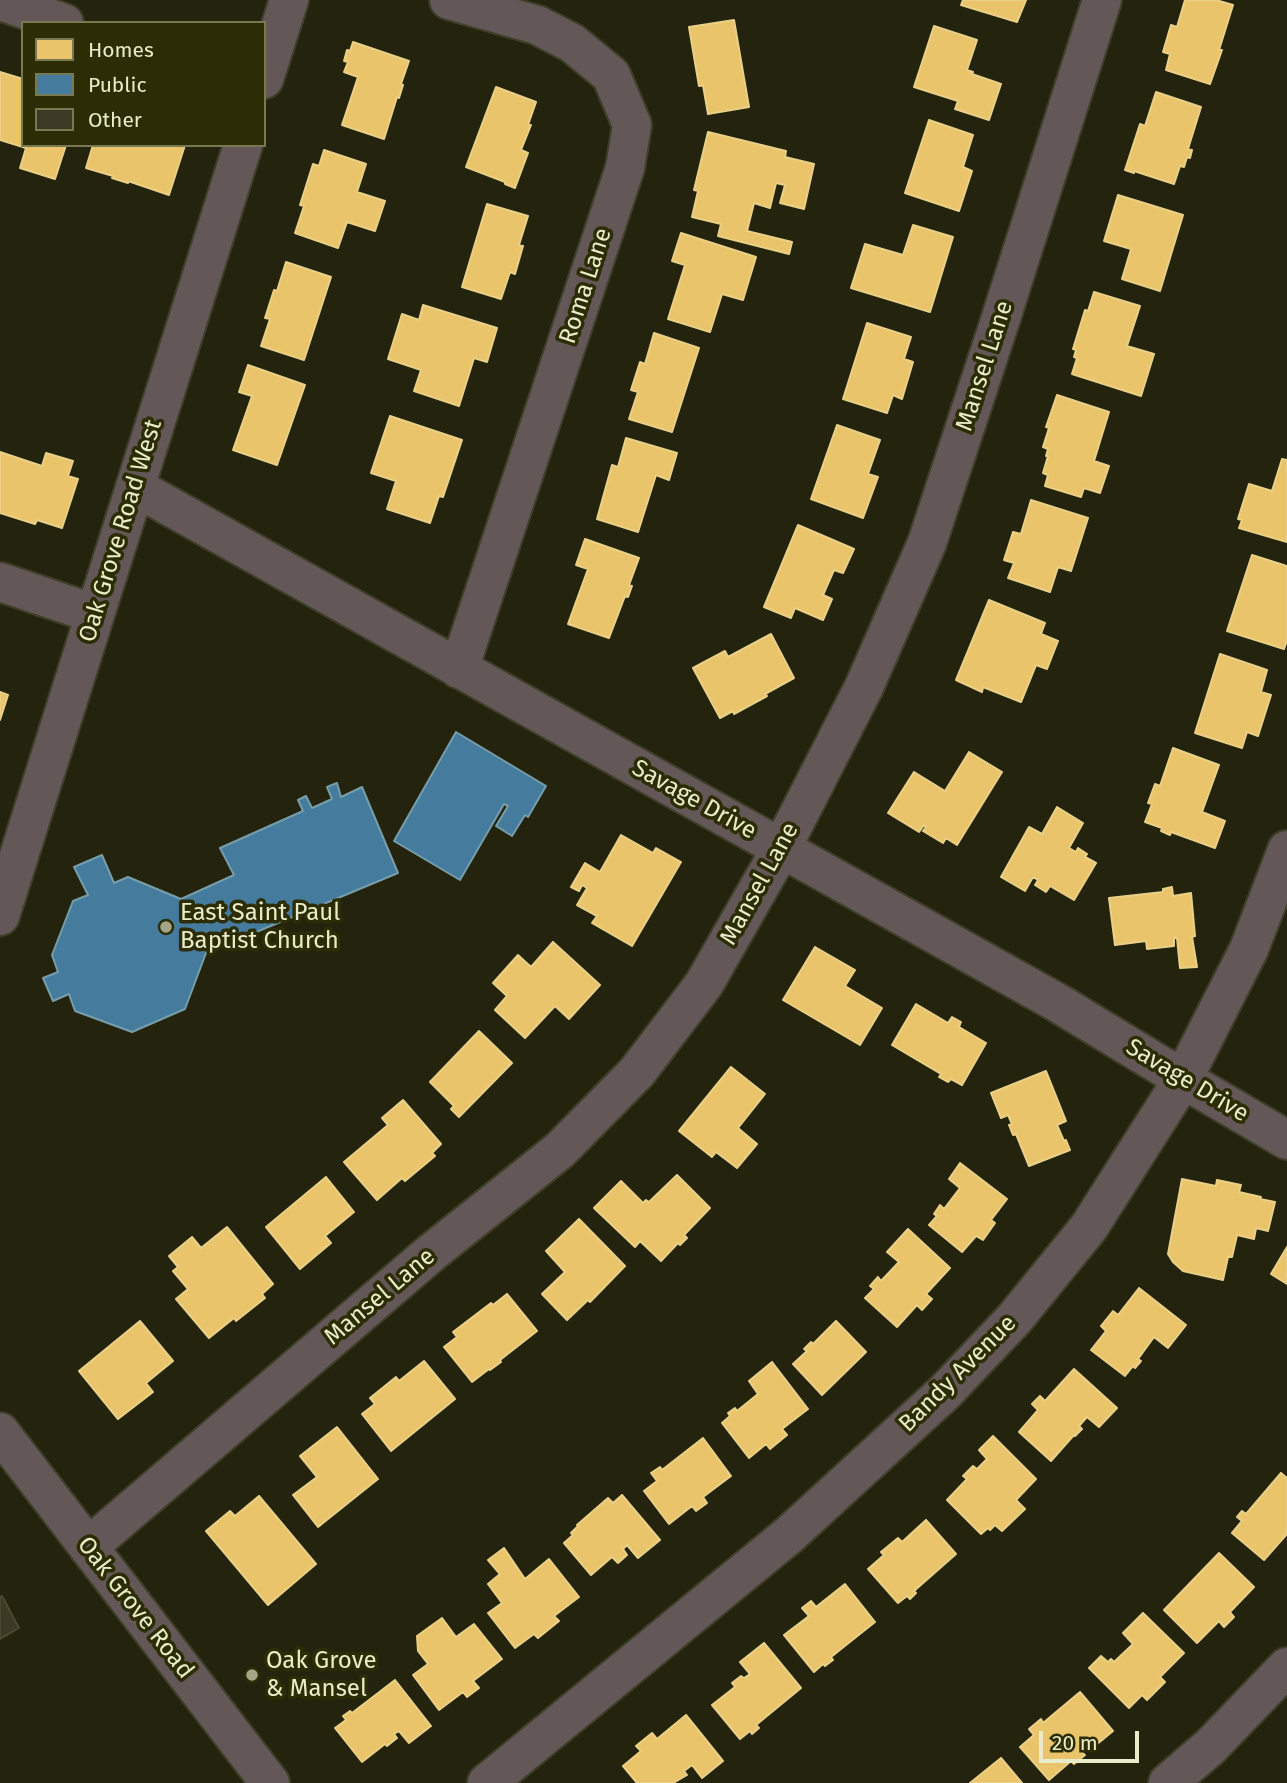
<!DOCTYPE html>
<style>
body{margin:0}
#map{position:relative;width:1287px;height:1783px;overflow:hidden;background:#24240e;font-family:"Fira Sans",sans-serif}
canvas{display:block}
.legend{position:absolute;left:21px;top:21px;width:245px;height:126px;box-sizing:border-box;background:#2c2d05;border:2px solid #787953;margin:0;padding:9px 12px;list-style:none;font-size:21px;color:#e9ecc8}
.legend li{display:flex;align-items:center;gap:14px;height:35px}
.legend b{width:35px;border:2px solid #787953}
.scale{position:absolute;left:1039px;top:1731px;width:100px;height:32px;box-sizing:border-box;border:4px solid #e9ecc8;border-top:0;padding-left:9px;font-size:21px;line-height:24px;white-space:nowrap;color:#e9ecc8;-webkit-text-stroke:5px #2c2d05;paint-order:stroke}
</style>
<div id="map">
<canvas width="1287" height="1783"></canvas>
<ul class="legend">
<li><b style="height:19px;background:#e9c46a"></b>Homes</li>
<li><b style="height:19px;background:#457b9d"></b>Public</li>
<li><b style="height:19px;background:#3c3924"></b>Other</li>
</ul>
<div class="scale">20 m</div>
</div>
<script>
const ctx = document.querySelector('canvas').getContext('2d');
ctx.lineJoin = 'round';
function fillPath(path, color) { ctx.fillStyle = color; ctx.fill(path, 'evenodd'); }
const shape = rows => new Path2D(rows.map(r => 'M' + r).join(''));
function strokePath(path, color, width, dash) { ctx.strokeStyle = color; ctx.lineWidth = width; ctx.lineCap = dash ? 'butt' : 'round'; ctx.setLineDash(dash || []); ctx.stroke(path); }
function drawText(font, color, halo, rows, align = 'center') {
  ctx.font = font + ' "Fira Sans",sans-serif'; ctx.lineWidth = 7; ctx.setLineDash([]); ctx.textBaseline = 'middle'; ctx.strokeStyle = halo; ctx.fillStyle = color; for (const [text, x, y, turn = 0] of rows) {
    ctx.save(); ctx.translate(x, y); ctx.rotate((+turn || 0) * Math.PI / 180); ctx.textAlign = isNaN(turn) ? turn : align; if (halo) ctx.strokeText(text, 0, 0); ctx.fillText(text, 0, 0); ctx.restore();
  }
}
const homes = shape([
 [963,0,1026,0,1017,22,961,5,963,0],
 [1185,0,1216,0,1233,5,1219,50,1222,50,1210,84,1166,70,1170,54,1163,52,1171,25,1177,27,1185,0],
 [734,20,749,107,708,114,703,85,699,86,689,27,734,20],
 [934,26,977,40,967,70,973,72,972,74,1001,84,989,120,955,109,958,101,914,87,934,26],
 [353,42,409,61,401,84,403,85,399,98,397,97,384,139,342,125,358,77,344,72,348,62,344,61,347,50,350,51,353,42],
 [0,72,23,79,23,145,66,145,55,179,20,168,26,148,0,140,0,72],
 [496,87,536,102,528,125,531,125,521,150,528,153,515,188,505,184,505,182,466,167,496,87],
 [1156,92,1201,107,1188,149,1192,150,1190,158,1187,157,1184,167,1180,166,1174,184,1134,171,1134,173,1125,170,1140,124,1145,126,1156,92],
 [929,120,973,135,963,167,972,171,959,211,905,193,929,120],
 [708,132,786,151,785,157,814,164,804,209,780,203,785,185,776,183,770,208,754,203,747,231,792,242,789,254,718,236,721,224,692,217,698,191,694,190,708,132],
 [93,145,185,145,169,195,128,181,128,183,112,178,113,176,86,168,93,145],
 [324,150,366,164,357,192,385,201,375,231,347,222,338,248,295,233,304,206,300,205,313,164,319,166,324,150],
 [1118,195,1183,215,1160,291,1122,279,1131,249,1104,241,1118,195],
 [487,204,528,216,519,245,523,246,515,274,510,272,501,299,462,287,487,204],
 [913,225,953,237,930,312,851,288,865,244,903,255,913,225],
 [681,233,756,257,743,300,722,294,710,332,668,319,685,265,672,261,681,233],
 [286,262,331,277,304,360,261,346,270,319,265,318,274,290,277,291,286,262],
 [1094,292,1140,306,1127,346,1154,354,1141,396,1072,374,1077,358,1074,357,1076,350,1073,349,1085,310,1088,311,1094,292],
 [423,305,497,328,487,362,474,358,459,406,414,391,421,370,388,359,402,314,419,320,423,305],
 [867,323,911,337,904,359,913,362,902,399,893,395,887,413,843,399,867,323],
 [654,333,699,348,672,432,629,419,638,392,631,390,640,362,645,364,654,333],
 [248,365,305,385,277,465,233,450,252,396,239,392,248,365],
 [1057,395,1109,412,1094,461,1109,466,1100,493,1084,488,1081,497,1045,486,1048,475,1043,473,1048,456,1046,456,1048,449,1043,447,1049,428,1046,427,1057,395],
 [390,416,462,440,443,497,439,496,430,523,387,509,396,481,371,473,390,416],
 [837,425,880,440,868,474,878,477,863,518,811,499,837,425],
 [626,438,677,453,669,480,656,475,638,532,597,519,612,465,618,467,626,438],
 [0,452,42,466,46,453,73,461,68,476,78,479,62,528,37,520,35,524,0,513,0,452],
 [1282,459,1287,460,1287,542,1239,528,1242,520,1238,519,1249,484,1272,491,1282,459],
 [1031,500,1088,518,1071,571,1058,567,1050,592,1008,578,1014,563,1004,560,1013,532,1021,534,1031,500],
 [798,525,854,549,843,573,834,570,823,595,832,599,823,620,795,608,791,618,764,607,798,525],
 [585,539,639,558,629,585,632,586,628,597,625,596,609,638,568,624,588,569,576,565,585,539],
 [1252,555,1287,566,1287,640,1284,649,1227,631,1252,555],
 [989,600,1045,623,1041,634,1058,641,1047,669,1036,665,1021,702,983,687,982,692,956,680,989,600],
 [771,634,794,678,765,694,767,696,734,714,733,711,720,718,693,668,725,651,728,657,771,634],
 [1220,654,1267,670,1261,692,1271,695,1258,736,1247,732,1242,748,1195,733,1220,654],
 [0,692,8,695,0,720,0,692],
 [1173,748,1219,765,1202,812,1225,821,1215,848,1171,832,1170,835,1161,831,1162,828,1145,822,1152,804,1148,803,1155,784,1160,786,1173,748],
 [969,752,1002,772,957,845,946,838,943,843,923,831,926,827,924,825,919,832,888,813,914,772,945,791,969,752],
 [1057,807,1083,823,1069,848,1076,852,1078,848,1087,854,1085,857,1096,863,1074,900,1050,886,1046,892,1035,885,1038,880,1033,877,1025,891,1001,877,1029,827,1042,834,1057,807],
 [621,835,653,853,656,848,681,862,632,946,592,923,597,916,577,905,587,888,582,885,579,891,571,887,585,863,600,872,621,835],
 [1172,887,1173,896,1191,893,1195,936,1192,937,1197,967,1180,968,1177,938,1174,938,1174,946,1147,949,1146,941,1115,945,1109,898,1163,892,1163,889,1172,887],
 [553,942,600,985,569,1019,555,1006,525,1038,495,1010,507,996,493,983,518,955,531,967,553,942],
 [815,947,855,970,845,986,882,1008,860,1045,783,1000,815,947],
 [916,1004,948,1023,952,1017,961,1022,959,1027,986,1043,962,1085,951,1079,948,1082,939,1077,941,1074,892,1045,916,1004],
 [479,1031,512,1063,459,1117,451,1109,454,1106,430,1082,479,1031],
 [731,1067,765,1094,738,1128,757,1144,737,1168,716,1152,712,1157,679,1131,731,1067],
 [1046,1071,1066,1121,1057,1125,1064,1141,1066,1140,1070,1150,1029,1166,1016,1134,1013,1135,1009,1125,1012,1124,1008,1115,1001,1118,991,1093,1046,1071],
 [403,1100,441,1144,432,1153,435,1156,405,1181,402,1178,377,1200,344,1162,388,1125,382,1118,403,1100],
 [960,1163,1007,1199,991,1220,995,1223,983,1240,976,1236,962,1252,929,1225,937,1216,934,1214,940,1205,944,1209,960,1188,949,1179,960,1163],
 [677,1175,710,1208,684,1235,687,1238,680,1245,678,1243,661,1261,640,1241,635,1247,594,1208,621,1181,643,1203,646,1200,649,1202,677,1175],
 [326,1177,354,1212,325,1236,331,1243,300,1269,266,1227,326,1177],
 [1182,1179,1216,1186,1217,1180,1241,1185,1239,1192,1261,1197,1260,1199,1275,1202,1268,1231,1256,1228,1254,1239,1237,1235,1232,1257,1228,1257,1223,1280,1183,1271,1173,1262,1168,1254,1182,1179],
 [579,1219,625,1266,590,1302,588,1300,567,1320,542,1294,565,1272,546,1251,579,1219],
 [227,1227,273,1284,262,1294,265,1298,236,1321,234,1318,209,1338,176,1299,188,1289,173,1271,178,1267,169,1256,192,1237,201,1248,227,1227],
 [908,1229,950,1268,926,1294,932,1299,922,1310,917,1305,897,1327,865,1298,874,1289,870,1286,878,1277,881,1281,899,1262,887,1252,908,1229],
 [1287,1247,1287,1284,1271,1274,1287,1247],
 [1139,1288,1186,1325,1168,1348,1154,1337,1138,1359,1141,1361,1135,1368,1133,1366,1125,1376,1091,1350,1106,1331,1101,1326,1113,1311,1118,1315,1139,1288],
 [507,1294,537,1331,500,1360,501,1362,490,1370,489,1369,472,1382,444,1347,457,1337,453,1332,491,1303,493,1305,507,1294],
 [140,1321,173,1361,146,1383,153,1392,118,1419,79,1371,140,1321],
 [836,1321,866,1352,822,1395,793,1364,807,1351,804,1349,811,1342,813,1344,836,1321],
 [424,1361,455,1399,391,1451,362,1414,375,1404,370,1398,396,1377,399,1381,424,1361],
 [772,1362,808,1409,782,1429,787,1435,770,1449,766,1444,749,1458,722,1423,730,1416,728,1413,735,1408,737,1411,758,1394,749,1381,772,1362],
 [1074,1369,1117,1408,1099,1427,1087,1417,1079,1426,1082,1429,1075,1436,1074,1435,1051,1461,1019,1432,1038,1410,1032,1404,1040,1396,1045,1401,1074,1369],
 [337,1427,378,1479,318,1527,293,1495,317,1477,300,1456,337,1427],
 [993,1436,1036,1479,1016,1500,1025,1509,1002,1531,995,1525,990,1530,988,1528,981,1534,947,1500,967,1479,963,1476,973,1466,977,1469,987,1459,979,1450,993,1436],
 [703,1438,731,1476,703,1497,707,1503,696,1511,692,1506,669,1524,644,1491,657,1481,651,1473,660,1467,662,1470,703,1438],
 [1281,1473,1287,1478,1287,1534,1264,1560,1232,1533,1242,1521,1237,1517,1242,1511,1246,1514,1281,1473],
 [622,1495,660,1540,638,1558,627,1545,623,1549,627,1555,618,1563,612,1557,591,1575,564,1543,573,1535,571,1533,578,1526,577,1525,608,1498,613,1503,622,1495],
 [259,1496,316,1564,268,1605,206,1531,230,1511,235,1516,259,1496],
 [926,1520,956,1554,914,1591,916,1593,910,1599,907,1596,898,1603,868,1569,884,1555,881,1552,898,1538,902,1542,926,1520],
 [504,1548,525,1579,549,1559,579,1597,554,1616,559,1621,538,1638,534,1634,515,1648,488,1613,502,1603,488,1584,500,1574,488,1560,504,1548],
 [1219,1553,1254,1587,1230,1612,1234,1617,1224,1627,1219,1621,1197,1643,1164,1610,1219,1553],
 [845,1584,875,1622,831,1657,833,1660,825,1666,823,1664,814,1672,784,1635,809,1616,802,1608,811,1601,816,1607,845,1584],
 [1143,1613,1184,1653,1160,1677,1165,1682,1147,1700,1142,1695,1129,1708,1089,1668,1101,1656,1108,1662,1111,1659,1114,1662,1133,1644,1123,1633,1143,1613],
 [442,1618,456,1637,474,1624,502,1659,473,1681,479,1688,467,1697,463,1692,439,1710,413,1675,428,1664,418,1651,417,1636,442,1618],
 [764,1643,801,1688,756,1725,759,1728,752,1734,750,1731,740,1739,712,1705,735,1687,732,1683,741,1676,744,1678,750,1674,740,1662,764,1643],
 [395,1680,431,1726,409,1743,399,1731,394,1734,397,1738,387,1746,385,1744,362,1762,335,1728,346,1720,343,1716,350,1711,352,1713,395,1680],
 [1080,1692,1113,1731,1096,1745,1092,1741,1080,1751,1085,1755,1074,1764,1071,1761,1049,1780,1020,1747,1034,1735,1029,1729,1041,1719,1043,1723,1080,1692],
 [686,1715,723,1761,702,1778,692,1765,684,1771,687,1775,673,1783,637,1783,623,1766,641,1751,636,1746,652,1733,657,1739,686,1715],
 [1001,1758,1022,1783,970,1783,1001,1758]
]);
fillPath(homes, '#e9c46a');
strokePath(homes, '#e9d086', 2);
const public = shape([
 [456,732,546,786,528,817,525,815,512,836,496,826,508,806,504,804,460,880,394,841,456,732],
 [337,783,341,797,362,787,398,873,206,953,185,1009,132,1032,75,1011,69,994,53,1001,43,978,58,972,52,955,73,901,88,895,74,867,102,855,114,883,128,877,181,899,234,875,220,848,303,811,298,800,306,796,312,808,332,799,327,787,337,783]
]);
fillPath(public, '#457b9d');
strokePath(public, '#769daa', 2);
const building = shape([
 [2,1596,19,1628,0,1639,0,1597,2,1596]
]);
fillPath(building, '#3c3924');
strokePath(building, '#4c4930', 2);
const minor = shape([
 [449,0,537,25,572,43,611,75,632,125,625,168,459,669],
 [0,1,64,23],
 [264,79,289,0],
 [135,487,1058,1003,1183,1079,1287,1140],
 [0,582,95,614],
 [0,916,243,145],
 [0,1432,270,1783],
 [88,1547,431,1253,560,1150,637,1072,704,984,781,849,864,687,927,543,1000,321,1102,0],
 [487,1783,789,1535,945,1392,1015,1318,1089,1227,1183,1079,1249,949,1287,850],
 [1168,1783,1211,1746,1287,1667]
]);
strokePath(minor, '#3e3e2a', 42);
strokePath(minor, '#645757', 38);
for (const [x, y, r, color] of [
 [166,927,7,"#a4a687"],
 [252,1675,7,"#a4a687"]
]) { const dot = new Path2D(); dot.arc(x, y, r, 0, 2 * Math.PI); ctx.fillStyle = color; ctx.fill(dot); strokePath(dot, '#2c2d05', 2.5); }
drawText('24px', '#e9ecc8', '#2c2d05', [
 ["Roma Lane",586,286,-72],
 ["Mansel Lane",985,366,-72],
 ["Oak Grove Road West",121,531,-73],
 ["Savage Drive",694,800,29],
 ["Mansel Lane",760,884,-61],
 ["Savage Drive",1187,1081,31],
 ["Mansel Lane",380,1297,-40],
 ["Bandy Avenue",958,1374,-45],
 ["Oak Grove Road",135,1608,52]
]);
drawText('24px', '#e9ecc8', '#2c2d05', [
 ["East Saint Paul",180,913],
 ["Baptist Church",180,941],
 ["Oak Grove",266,1661],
 ["& Mansel",266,1689]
], 'left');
</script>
